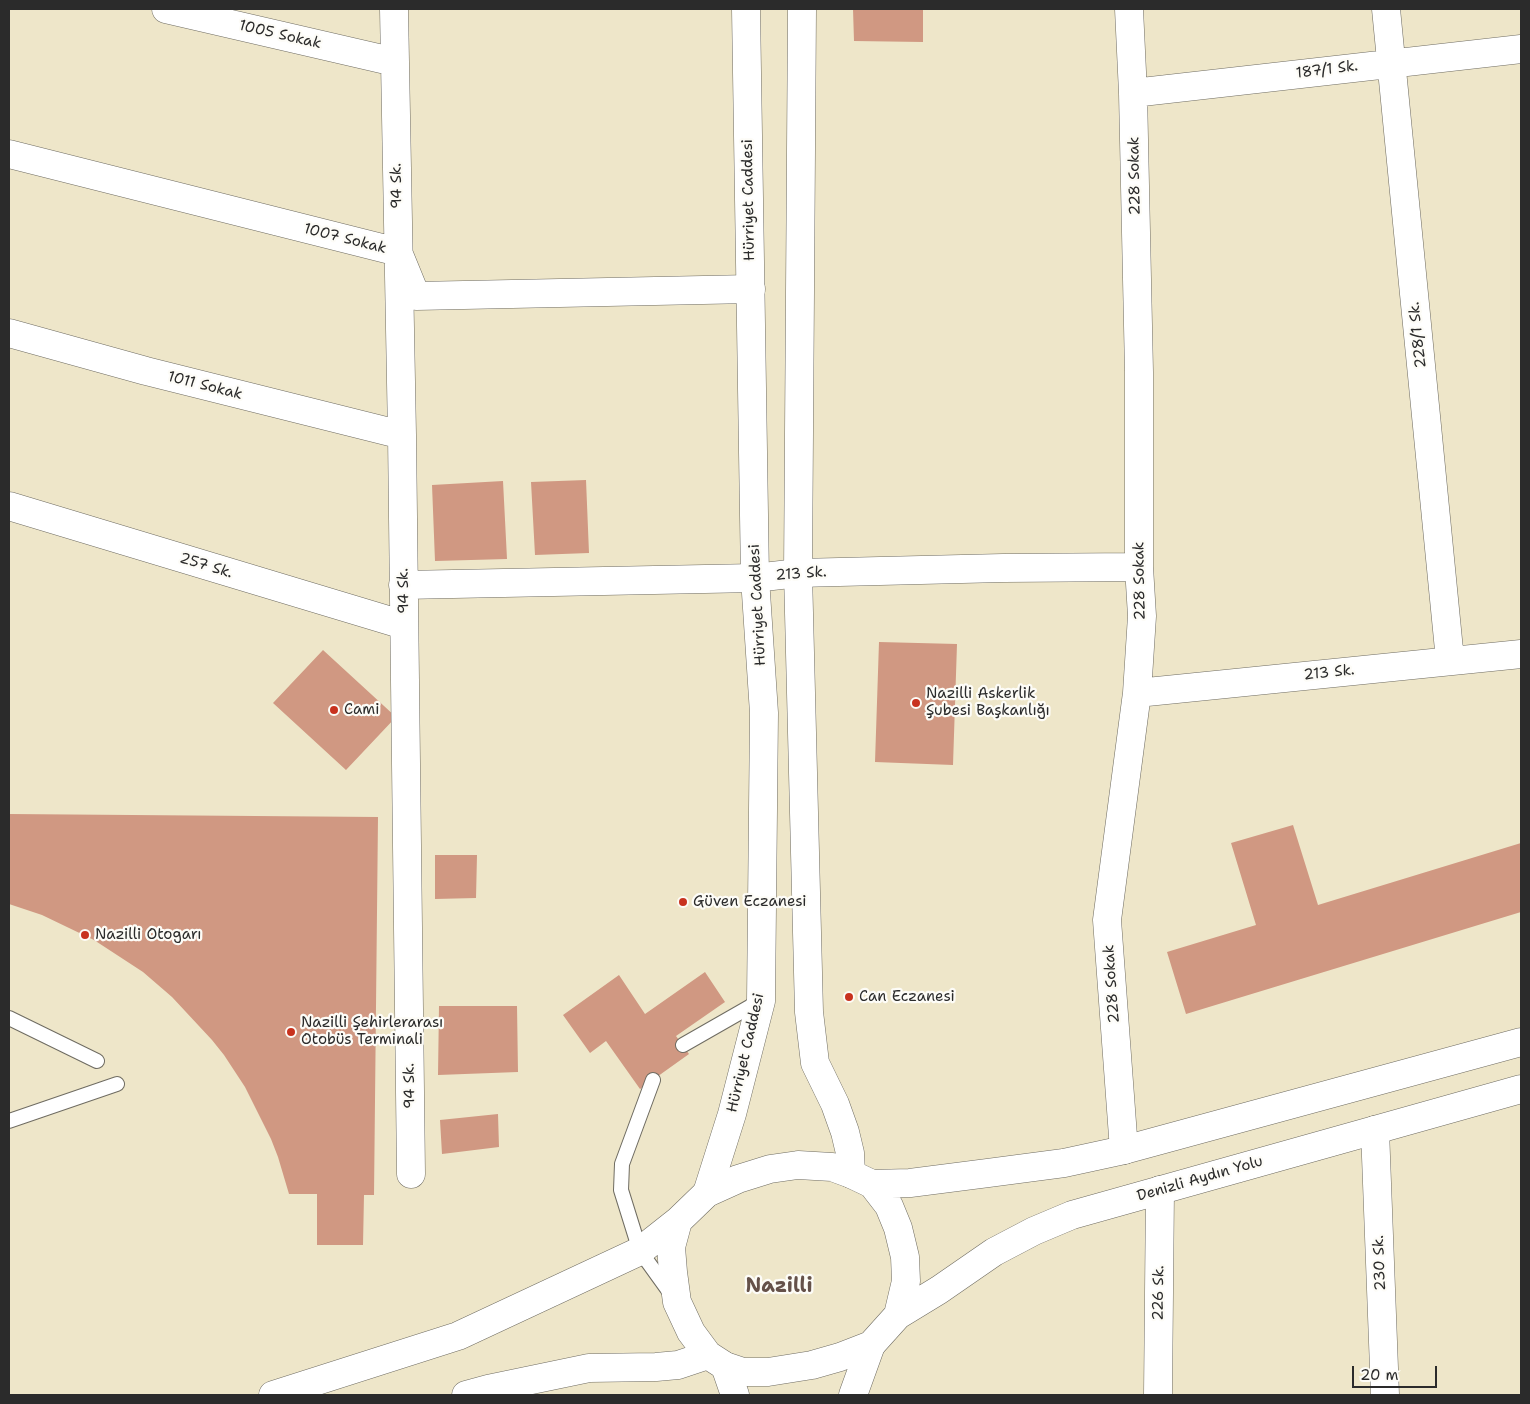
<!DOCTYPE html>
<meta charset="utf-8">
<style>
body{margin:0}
#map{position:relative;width:1530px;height:1404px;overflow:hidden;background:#eee6c9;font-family:"Shantell Sans",sans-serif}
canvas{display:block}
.frame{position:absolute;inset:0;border:10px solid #2b2b2b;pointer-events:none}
.scale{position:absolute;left:1352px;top:1366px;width:85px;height:22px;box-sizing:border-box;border:2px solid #2b2b2b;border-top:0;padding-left:6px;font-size:15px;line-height:18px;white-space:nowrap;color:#2b2b2b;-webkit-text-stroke:4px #fdfcf7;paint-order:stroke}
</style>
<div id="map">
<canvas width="1530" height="1404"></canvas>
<div class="frame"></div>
<div class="scale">20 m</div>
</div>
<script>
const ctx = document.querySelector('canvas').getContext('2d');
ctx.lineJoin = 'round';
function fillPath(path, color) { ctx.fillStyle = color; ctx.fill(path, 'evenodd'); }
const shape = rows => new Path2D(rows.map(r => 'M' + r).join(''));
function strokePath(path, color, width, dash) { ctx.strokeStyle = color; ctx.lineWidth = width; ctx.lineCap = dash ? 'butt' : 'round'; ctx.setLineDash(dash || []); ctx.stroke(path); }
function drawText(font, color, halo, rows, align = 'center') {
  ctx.font = font + ' "Shantell Sans",sans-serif'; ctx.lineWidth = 4.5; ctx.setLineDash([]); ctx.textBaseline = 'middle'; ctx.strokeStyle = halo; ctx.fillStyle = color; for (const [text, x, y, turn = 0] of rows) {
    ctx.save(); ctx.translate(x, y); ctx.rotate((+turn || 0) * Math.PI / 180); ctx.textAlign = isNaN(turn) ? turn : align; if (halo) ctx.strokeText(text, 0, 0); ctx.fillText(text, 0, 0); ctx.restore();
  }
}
fillPath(shape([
 [853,9,923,9,923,42,854,41],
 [586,480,589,553,535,555,531,482],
 [503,481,507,559,435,561,432,485],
 [879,642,957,644,953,765,875,762],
 [323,650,396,717,346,770,273,703],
 [9,814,378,817,374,1195,364,1195,363,1245,317,1245,317,1194,289,1194,278,1157,271,1139,245,1087,224,1055,212,1040,172,997,143,972,94,940,42,915,9,904],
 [1293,825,1318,905,1521,843,1521,912,1186,1014,1167,952,1256,925,1231,843],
 [435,855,477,855,476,898,435,899],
 [705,972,725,1002,676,1036,689,1054,640,1089,606,1041,590,1053,563,1015,619,975,645,1014],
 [439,1006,517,1006,518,1072,438,1075],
 [498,1114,499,1147,442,1154,440,1120]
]), '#d09882');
const service = shape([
 [9,1018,97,1061],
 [683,1045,760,1001],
 [653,1080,622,1164,621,1190,640,1251,671,1294],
 [9,1121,117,1084]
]);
const minor = shape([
 [166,9,395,62],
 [394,9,402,435,411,1174],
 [1386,9,1450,660],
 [1133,93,1521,49],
 [9,154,398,252,416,296,751,289],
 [9,333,146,371,402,435],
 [9,506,404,625],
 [403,585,755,578,798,573,1003,568,1139,567],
 [1137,693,1521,654],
 [1375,1130,1385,1395],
 [1124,1150,1107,920,1137,693,1142,616,1139,567,1139,372,1133,93,1129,9],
 [1158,1395,1160,1190]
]);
const secondary = shape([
 [802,9,798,573,809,1012,815,1063,835,1104,845,1132,850,1153,851,1174],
 [707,1193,732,1114,761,1001,764,713,755,578,746,9],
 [725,1366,735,1395],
 [853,1395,871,1345]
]);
const trunk = shape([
 [798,1165,832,1167,851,1174,872,1184,889,1206,898,1228,905,1257,906,1281,898,1315,871,1345,840,1357,812,1365,768,1372,743,1372,725,1366,708,1355,691,1332,677,1302,673,1272,671,1247,678,1221,707,1193,738,1179,770,1169,798,1165],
 [872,1184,910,1183,988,1173,1064,1163,1124,1150,1521,1042],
 [898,1315,939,1290,994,1252,1034,1231,1072,1215,1521,1089],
 [273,1395,458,1336,640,1251,678,1221],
 [466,1395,488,1389,589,1368,656,1367,678,1365,708,1355]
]);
strokePath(service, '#6f6c62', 16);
strokePath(minor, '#6f6c62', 29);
strokePath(secondary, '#6f6c62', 29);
strokePath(trunk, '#6f6c62', 29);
strokePath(service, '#fff', 14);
strokePath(minor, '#fff', 28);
strokePath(secondary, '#fff', 28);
strokePath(trunk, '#fff', 28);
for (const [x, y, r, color] of [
 [916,703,5,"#c8321e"],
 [334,710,5,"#c8321e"],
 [683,902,5,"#c8321e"],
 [85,935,5,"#c8321e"],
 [849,997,5,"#c8321e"],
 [291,1032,5,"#c8321e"]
]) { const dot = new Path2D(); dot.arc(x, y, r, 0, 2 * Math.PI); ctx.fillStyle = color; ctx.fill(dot); strokePath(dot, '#fdfcf7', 2); }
drawText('15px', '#2b2b2b', '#fdfcf7', [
 ["1005 Sokak",280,35,13],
 ["187/1 Sk.",1327,70,-7],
 ["228 Sokak",1135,176,-91],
 ["94 Sk.",397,186,-91],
 ["Hürriyet Caddesi",749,200,-91],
 ["1007 Sokak",345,239,14],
 ["228/1 Sk.",1418,335,-96],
 ["1011 Sokak",205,386,14],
 ["257 Sk.",206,566,17],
 ["213 Sk.",801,574,-4],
 ["228 Sokak",1140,581,-91],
 ["94 Sk.",404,591,-91],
 ["Hürriyet Caddesi",758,605,-93],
 ["213 Sk.",1329,673,-6],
 ["228 Sokak",1112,984,-94],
 ["Hürriyet Caddesi",746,1053,-77],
 ["94 Sk.",410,1086,-91],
 ["Denizli Aydın Yolu",1200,1179,-16],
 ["230 Sk.",1380,1263,-92],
 ["226 Sk.",1159,1293,-89]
]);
drawText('15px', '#2b2b2b', '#fdfcf7', [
 ["Nazilli Askerlik",926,694],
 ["Şubesi Başkanlığı",926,711],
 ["Cami",344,710],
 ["Güven Eczanesi",693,902],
 ["Nazilli Otogarı",95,935],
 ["Can Eczanesi",859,997],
 ["Nazilli Şehirlerarası",301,1023],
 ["Otobüs Terminali",301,1040]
], 'left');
drawText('bold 20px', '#655149', '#fdfcf7', [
 ["Nazilli",779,1287]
]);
</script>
